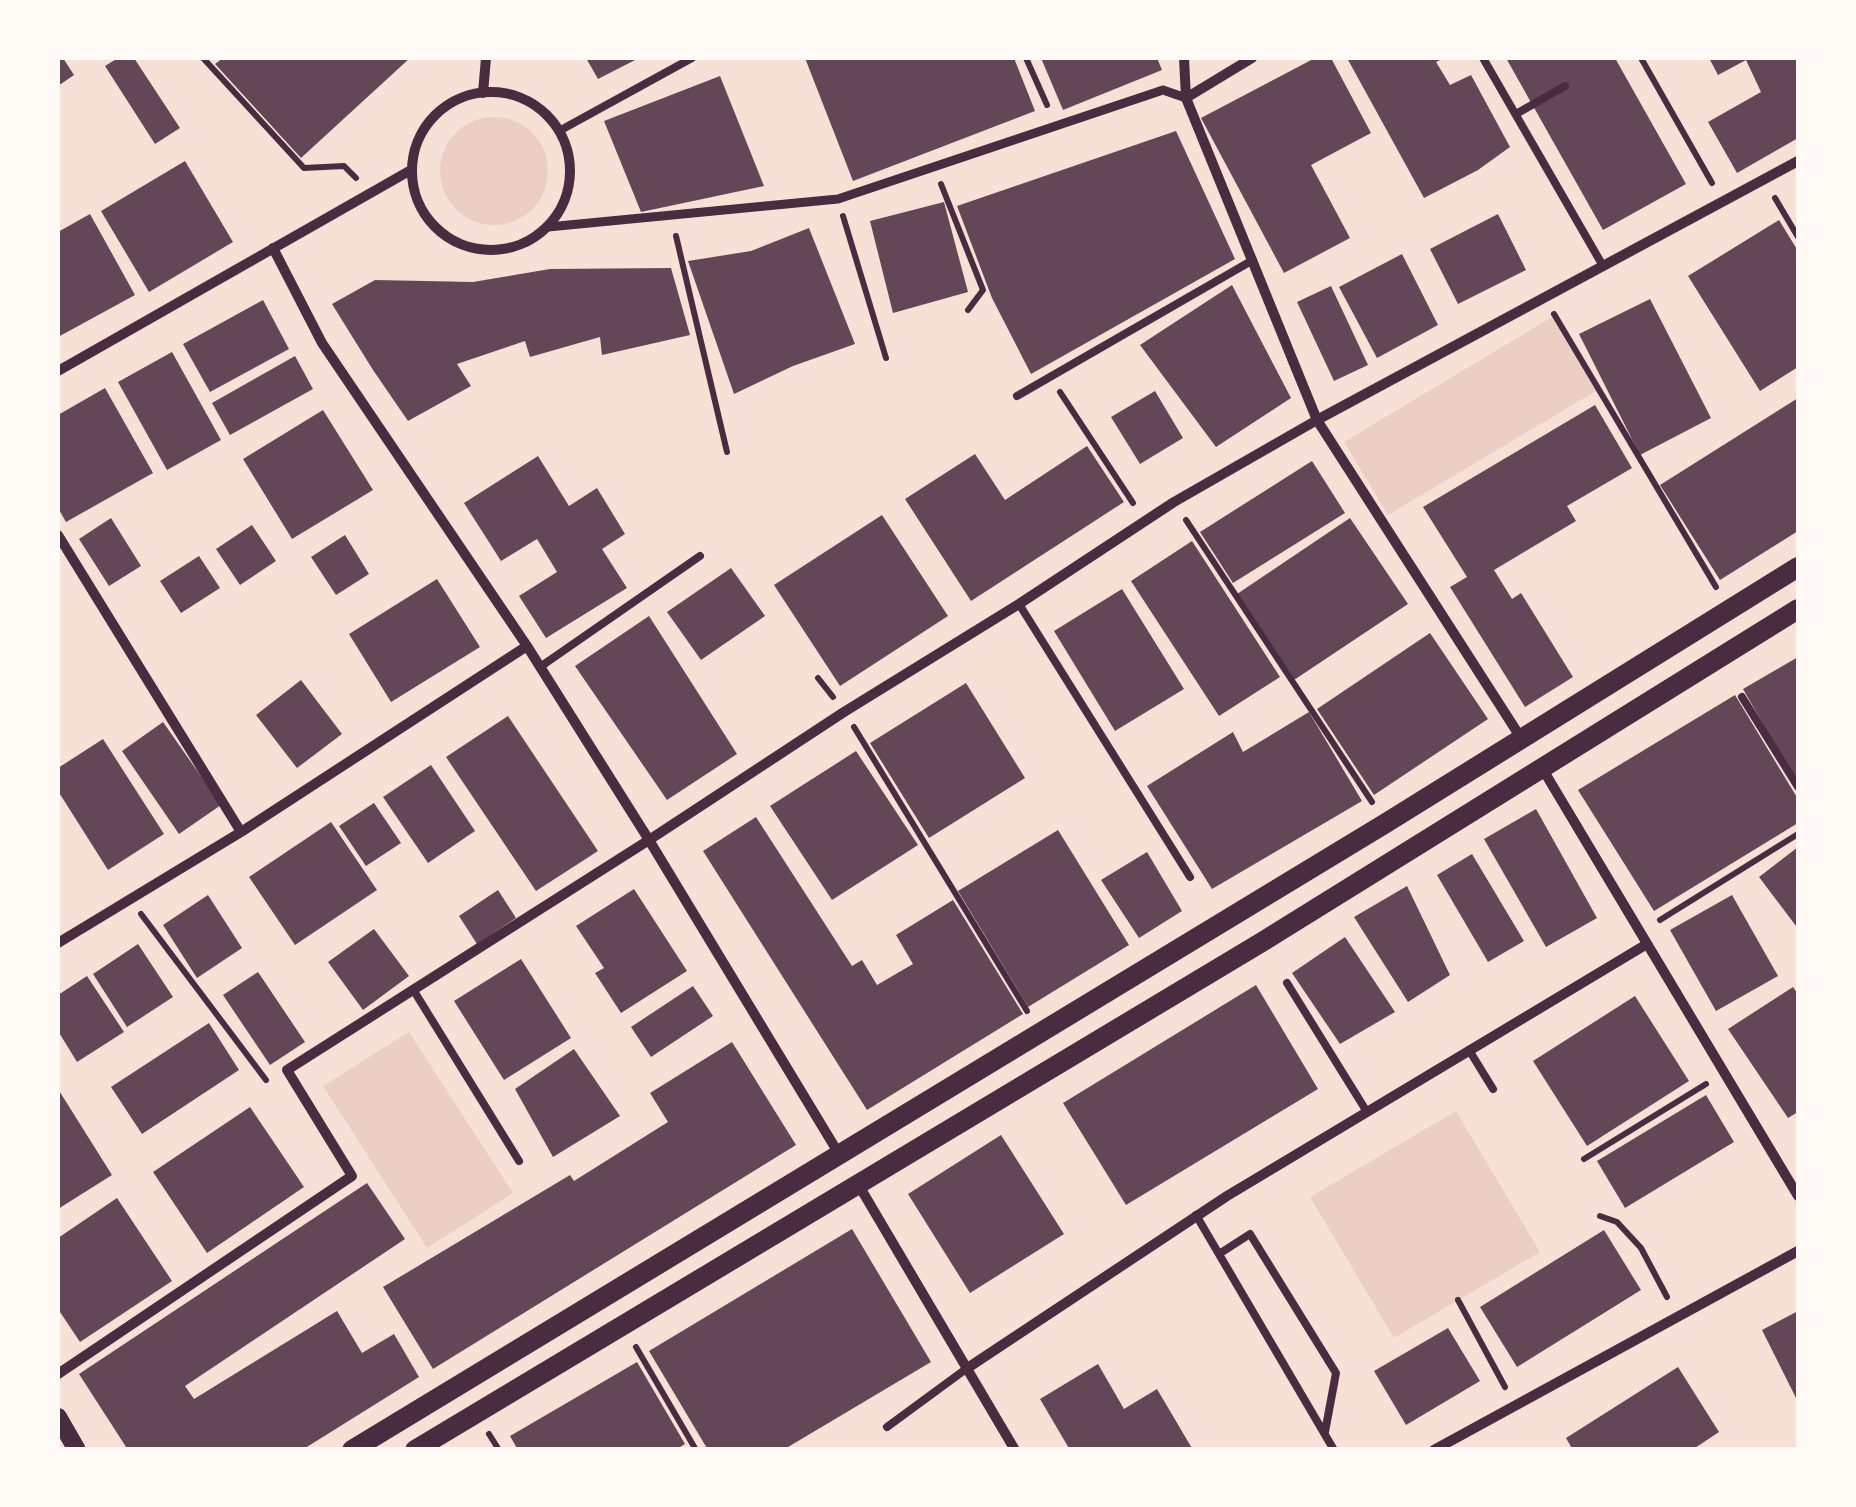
<!DOCTYPE html>
<style>
body{margin:0}
#map{position:relative;width:1856px;height:1507px;overflow:hidden;background:#f7e1d7;font-family:Overpass,sans-serif}
canvas{display:block}
.frame{position:absolute;inset:0;border:60px solid #fffaf5;pointer-events:none}
</style>
<div id="map">
<canvas width="1856" height="1507"></canvas>
<div class="frame"></div>
</div>
<script>
const ctx = document.querySelector('canvas').getContext('2d');
ctx.lineJoin = 'round';
function fillPath(path, color) { ctx.fillStyle = color; ctx.fill(path, 'evenodd'); }
const shape = rows => new Path2D(rows.map(r => 'M' + r).join(''));
function strokePath(path, color, width, dash) { ctx.strokeStyle = color; ctx.lineWidth = width; ctx.lineCap = dash ? 'butt' : 'round'; ctx.setLineDash(dash || []); ctx.stroke(path); }
fillPath(shape([
 '440 171a54 54 0 1 1 108 0a54 54 0 1 1-108 0Z',
 [1552,317,1596,391,1388,515,1344,442],
 [409,1032,513,1193,427,1248,323,1086],
 [1456,1111,1540,1252,1394,1338,1310,1197]
]), '#ebcfc5');
fillPath(shape([
 [58,58,63,58,74,75,58,86],
 [118,58,134,58,180,128,155,144,105,66],
 [223,58,410,58,301,158,215,64],
 [586,58,639,58,598,79],
 [805,58,1014,58,1035,111,853,181],
 [1041,58,1157,58,1162,70,1063,110],
 [1315,58,1331,58,1371,133,1311,165,1350,238,1284,273,1201,118],
 [1347,58,1444,58,1436,62,1450,85,1471,75,1510,147,1478,170,1424,198],
 [1506,58,1615,58,1686,184,1603,230],
 [1709,58,1798,58,1798,138,1737,173,1708,122,1761,92,1746,60,1718,75],
 [720,76,764,186,641,212,604,121],
 [1176,131,1235,259,1031,374,992,298,957,206],
 [185,161,233,242,149,292,101,211],
 [944,202,968,292,893,313,870,221],
 [90,214,135,295,58,337,58,232],
 [1498,214,1526,270,1458,304,1430,249],
 [1779,220,1798,251,1798,367,1760,391,1688,276],
 [809,228,855,344,793,366,734,394,688,261,751,251],
 [1402,254,1438,325,1377,358,1339,287],
 [671,268,690,335,602,355,600,337,530,357,525,341,457,364,471,386,408,421,373,370,332,304,375,280,473,282,550,269],
 [1232,285,1291,398,1216,447,1140,345],
 [1331,286,1368,365,1334,381,1297,302],
 [1650,299,1711,418,1640,455,1579,334],
 [263,300,289,349,210,392,183,344],
 [172,352,221,440,167,470,118,382],
 [295,356,313,389,230,435,212,403],
 [105,388,153,473,66,522,58,508,58,415],
 [1155,391,1183,438,1140,464,1111,417],
 [1798,398,1798,531,1720,580,1660,485],
 [1595,405,1632,468,1567,506,1576,521,1494,570,1512,599,1521,593,1573,677,1525,707,1450,587,1467,577,1423,507],
 [323,410,373,490,292,539,243,459],
 [1087,446,1124,502,971,601,905,499,975,454,1005,500],
 [538,456,569,506,597,488,625,534,602,549,627,588,546,638,519,596,557,572,537,539,501,561,464,503],
 [1312,461,1345,513,1233,583,1200,532],
 [882,515,948,616,840,686,774,585],
 [111,518,141,566,109,586,79,539],
 [1350,518,1408,604,1294,680,1237,594],
 [252,525,276,561,240,585,216,549],
 [345,535,369,574,336,595,311,557],
 [1192,541,1280,677,1219,716,1131,581],
 [199,556,220,588,181,613,160,581],
 [731,568,765,616,701,660,667,612],
 [437,579,480,647,391,702,349,634],
 [1122,589,1184,689,1115,731,1054,631],
 [649,616,737,754,667,800,575,666],
 [1430,633,1488,719,1374,795,1317,709],
 [1798,657,1798,785,1743,689],
 [301,680,342,734,297,768,256,715],
 [966,683,1025,778,929,838,870,743],
 [1735,695,1798,799,1798,823,1654,911,1578,790],
 [1309,712,1362,801,1212,889,1147,786,1233,732,1243,752],
 [508,716,598,851,536,891,446,757],
 [163,722,221,805,179,834,122,751],
 [103,739,164,834,108,870,58,791,58,768],
 [856,751,918,845,832,900,770,806],
 [431,765,475,831,428,863,383,797],
 [374,803,401,843,366,866,339,826],
 [1536,809,1597,918,1546,947,1484,839],
 [756,817,852,966,862,960,877,985,913,964,896,935,953,900,1023,1014,867,1110,703,851],
 [331,822,377,890,295,945,249,877],
 [1058,830,1129,945,1028,1007,958,891],
 [1798,847,1798,925,1796,926,1759,877],
 [1147,852,1182,911,1139,938,1101,880],
 [1472,854,1524,941,1488,962,1437,875],
 [1407,886,1450,975,1408,1002,1354,917],
 [634,889,687,971,621,1013,595,973,604,968,576,926],
 [498,890,516,918,477,944,459,916],
 [208,895,242,948,197,978,163,925],
 [1732,895,1778,976,1716,1011,1670,930],
 [374,929,409,976,363,1010,328,962],
 [1345,937,1395,1012,1340,1044,1292,973],
 [138,944,173,997,127,1027,93,974],
 [521,959,571,1038,504,1080,454,1001],
 [258,972,305,1042,270,1065,223,995],
 [87,976,124,1032,77,1062,58,1031,58,995],
 [1256,985,1318,1089,1126,1205,1063,1103],
 [693,986,713,1016,651,1057,631,1027],
 [1793,987,1798,994,1798,1112,1788,1118,1728,1029],
 [1635,996,1689,1081,1587,1146,1533,1061],
 [209,1023,239,1070,142,1134,111,1087],
 [732,1042,796,1145,433,1369,383,1287,570,1175,574,1181,668,1122,650,1093],
 [574,1049,620,1116,553,1157,515,1089],
 [58,1089,112,1175,58,1209],
 [1706,1095,1734,1142,1625,1208,1597,1161],
 [250,1107,304,1187,207,1253,153,1172],
 [1001,1135,1064,1234,970,1293,908,1194],
 [367,1183,405,1239,185,1386,194,1399,337,1311,362,1353,394,1334,419,1377,302,1450,128,1450,79,1374],
 [117,1198,172,1281,80,1342,58,1309,58,1238],
 [852,1229,931,1362,783,1450,708,1450,649,1351],
 [1604,1230,1641,1290,1517,1367,1480,1307],
 [1798,1311,1798,1402,1762,1330],
 [1448,1328,1480,1381,1406,1425,1374,1371],
 [637,1362,685,1444,675,1450,518,1450,510,1436],
 [1098,1364,1124,1409,1157,1389,1193,1450,1070,1450,1040,1399],
 [1678,1367,1719,1432,1692,1450,1573,1450,1566,1438]
]), '#644757');
strokePath(shape([
 [203,58,304,168,344,166,356,178],
 [1026,58,1047,105],
 [1641,58,1712,183],
 [941,184,983,290,968,310],
 [1775,198,1798,237],
 [843,216,886,358],
 [676,236,727,452],
 [1554,314,1716,587],
 [1060,392,1133,503],
 [1186,520,1372,802],
 [818,678,833,697],
 [854,727,1027,1011],
 [141,914,266,1080],
 [1660,920,1798,834],
 [1584,1159,1706,1084],
 [1600,1216,1617,1222,1641,1248,1667,1297],
 [1458,1300,1505,1387],
 [636,1347,696,1450],
 [489,1434,499,1450]
]), '#4a2c40', 6);
strokePath(shape([
 [1483,58,1603,266],
 [1516,114,1565,86],
 [559,131,692,58],
 [1017,396,1253,260],
 [1019,604,1190,877],
 [540,667,700,556],
 [1742,697,1798,787],
 [1287,983,1367,1112],
 [414,991,519,1161],
 [1469,1050,1493,1089],
 [1196,1215,1334,1450],
 [1219,1254,1250,1234,1336,1373,1325,1432],
 [887,1427,966,1369]
]), '#4a2c40', 8);
strokePath(shape([
 [548,227,838,199,1163,90,1186,98]
]), '#4a2c40', 9);
strokePath(shape([
 [1184,58,1186,98,1317,420,1521,738],
 '412 171a79 79 0 1 1 158 0a79 79 0 1 1-158 0Z',
 [483,93,486,58],
 [1186,98,1252,58],
 [273,248,322,343,527,646,649,840,839,1154],
 [58,371,411,170],
 [58,535,241,832],
 [1542,768,1798,1196],
 [58,943,241,832,527,646],
 [858,1184,1015,1450],
 [966,1369,1227,1196,1647,944],
 [58,1374,352,1176,287,1070,649,840,844,712,1019,604,1174,502,1317,420,1798,161],
 [1434,1450,1798,1251]
]), '#4a2c40', 10);
strokePath(shape([
 [58,1417,77,1450]
]), '#4a2c40', 18);
strokePath(shape([
 [352,1450,1386,823,1798,567],
 [415,1450,1262,942,1798,609]
]), '#4a2c40', 20);
</script>
